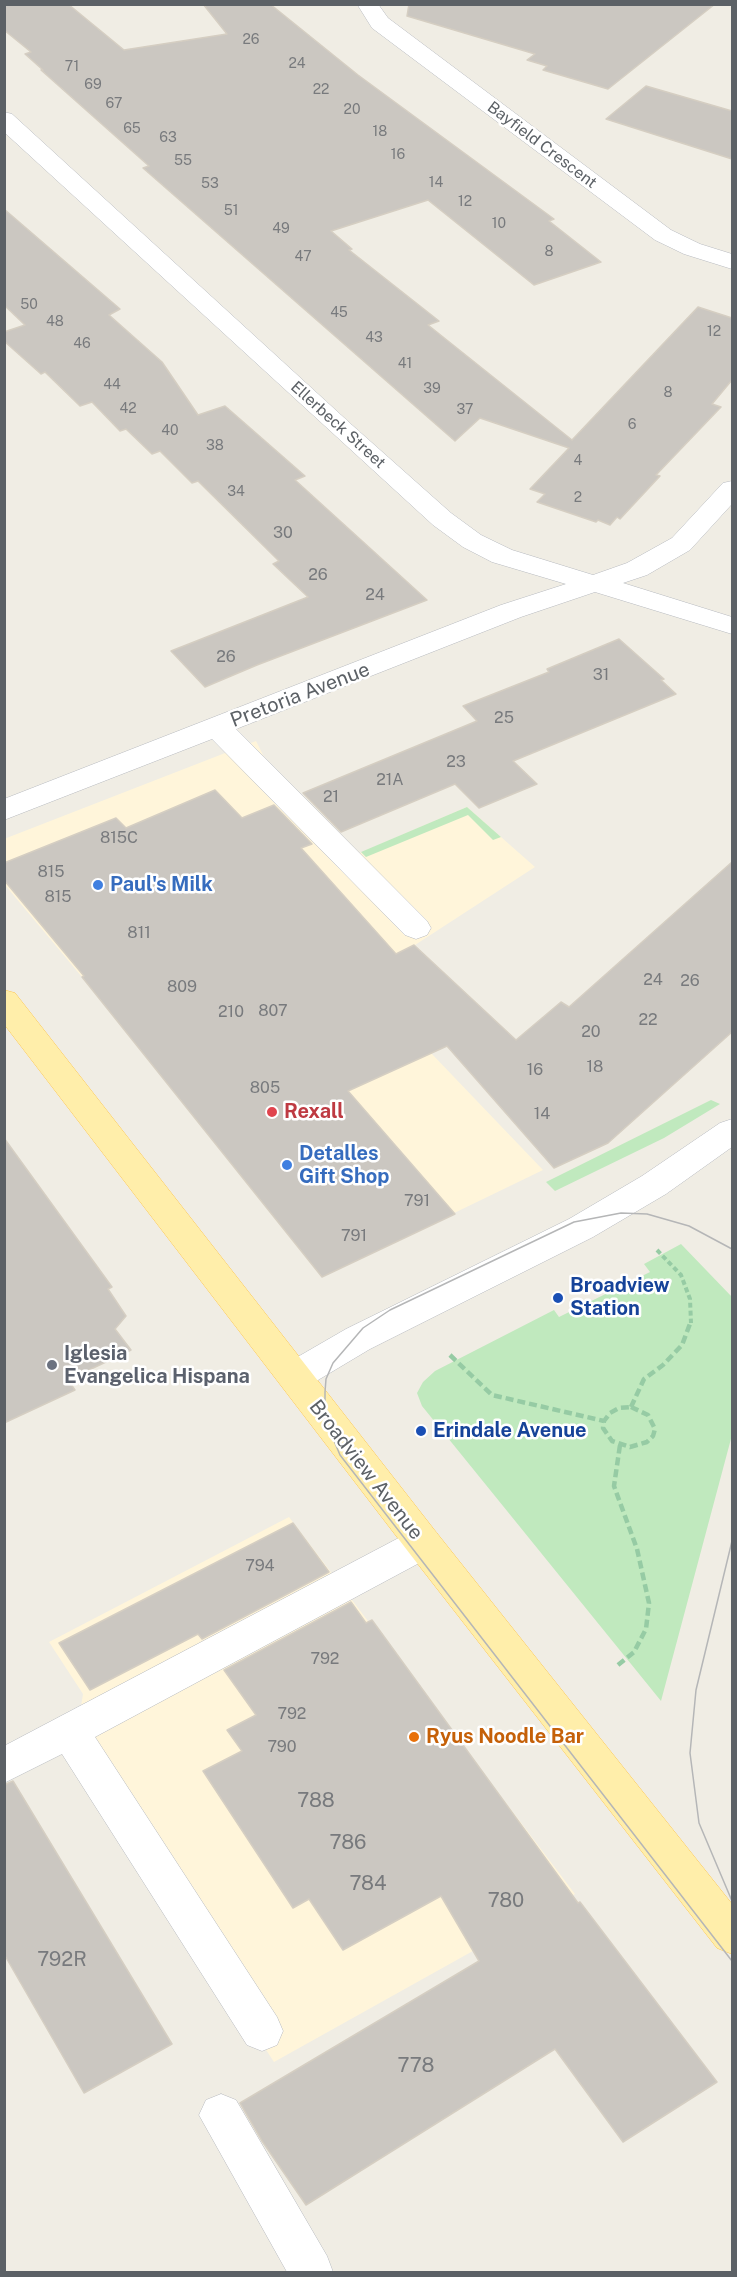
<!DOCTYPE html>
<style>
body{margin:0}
#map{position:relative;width:737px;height:2277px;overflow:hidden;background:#f0ede4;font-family:"Public Sans",sans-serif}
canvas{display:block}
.frame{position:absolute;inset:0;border:6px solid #5c6166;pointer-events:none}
</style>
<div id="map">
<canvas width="737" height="2277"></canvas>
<div class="frame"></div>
</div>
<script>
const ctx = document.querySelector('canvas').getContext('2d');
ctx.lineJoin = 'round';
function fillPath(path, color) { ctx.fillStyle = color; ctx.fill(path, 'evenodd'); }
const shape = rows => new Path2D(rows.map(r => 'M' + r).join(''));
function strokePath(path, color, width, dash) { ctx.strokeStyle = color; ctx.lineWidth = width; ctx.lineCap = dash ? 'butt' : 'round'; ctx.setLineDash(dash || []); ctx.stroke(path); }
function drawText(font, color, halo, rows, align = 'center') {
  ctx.font = font + ' "Public Sans",sans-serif'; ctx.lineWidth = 5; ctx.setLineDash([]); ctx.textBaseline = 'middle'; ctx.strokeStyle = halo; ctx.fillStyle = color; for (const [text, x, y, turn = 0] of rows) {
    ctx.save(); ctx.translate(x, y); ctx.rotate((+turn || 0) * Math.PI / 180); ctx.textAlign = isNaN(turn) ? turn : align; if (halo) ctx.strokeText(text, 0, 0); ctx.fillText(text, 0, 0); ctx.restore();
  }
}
fillPath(shape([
 [256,741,266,761,355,855,467,807,535,867,415,945,431,1053,543,1170,322,1277,82,977,5,885,4,839],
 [289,1517,575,1894,274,2062,73,1755,83,1694,49,1642]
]), '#fff5da');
fillPath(shape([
 [467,807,501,837,493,840,468,815,366,857,361,852],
 [711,1100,720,1104,664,1138,555,1191,546,1182],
 [681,1244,732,1297,732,1435,661,1701,422,1406,417,1393,423,1382,435,1371,554,1310,559,1317,650,1272,644,1264]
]), '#c0e9be');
const building = shape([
 [4,4,68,4,124,50,227,34,203,4,270,4,358,75,554,219,549,221,601,262,534,285,428,200,331,231,352,249,349,250,439,321,428,325,572,440,698,307,732,318,732,380,712,404,721,407,656,475,660,476,620,519,617,517,610,525,598,520,596,522,537,502,545,494,530,489,569,448,480,418,455,441,143,168,149,166,41,70,43,70,25,54,31,52,4,30,4,4],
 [409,4,715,4,608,89,543,70,547,66,527,60,535,54,407,16,409,4],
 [646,86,732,111,732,159,606,119,646,86],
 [4,209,120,309,109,315,162,362,198,415,225,406,305,476,295,480,427,600,257,665,205,687,171,651,308,597,273,564,279,561,198,481,192,483,160,451,152,454,126,429,120,431,92,402,80,406,45,372,41,374,4,341,4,332,25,325,4,305,4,209],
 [619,639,664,679,661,680,676,694,513,761,537,784,479,808,455,784,341,832,303,793,477,721,463,706,549,672,547,669,619,639],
 [215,790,242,818,274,805,312,844,301,848,396,954,414,945,516,1040,561,1002,569,1007,732,862,732,1032,608,1143,554,1168,447,1046,348,1091,455,1214,322,1277,82,977,84,976,4,880,4,863,116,818,126,828,215,790],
 [4,1138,112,1287,108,1289,126,1316,115,1329,131,1350,68,1380,75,1390,4,1423,4,1138],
 [293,1523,329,1572,202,1639,198,1634,90,1690,59,1643,293,1523],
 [351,1602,366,1623,372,1620,578,1903,580,1902,717,2082,623,2142,555,2049,306,2205,262,2141,240,2103,479,1961,441,1896,343,1950,309,1899,293,1908,203,1771,242,1751,227,1730,256,1715,224,1670,351,1602],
 [13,1781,172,2044,84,2093,4,1954,4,1785,13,1781]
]);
fillPath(building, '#cbc7c1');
strokePath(building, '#d5cec2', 1.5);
const minor = shape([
 [357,4,378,4,388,18,671,230,700,244,732,254,732,269,684,254,655,240,372,28,357,4],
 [4,112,12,114,352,425,451,513,481,535,512,550,593,575,627,563,672,538,723,483,732,481,732,504,690,550,647,575,623,583,732,617,732,634,595,592,521,617,236,729,427,921,431,928,427,935,416,939,405,935,212,739,4,820,4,799,501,605,566,584,492,562,463,547,433,525,4,132,4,112],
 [732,1119,732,1147,666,1194,593,1237,370,1349,308,1386,295,1390,282,1386,277,1376,282,1366,346,1329,569,1219,642,1176,720,1123,732,1119],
 [423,1528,436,1532,442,1543,436,1554,95,1737,277,2017,283,2031,277,2045,262,2051,247,2045,62,1754,4,1783,4,1746,410,1532,423,1528],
 [221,2094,236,2100,327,2256,333,2272,287,2272,199,2115,206,2100,221,2094]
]);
const major = shape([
 [4,990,15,993,436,1532,732,1904,732,1954,717,1948,410,1554,4,1024,4,990]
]);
strokePath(minor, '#b7babf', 1);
strokePath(major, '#fdc650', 1);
strokePath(shape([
 [657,1250,681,1275,690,1299,691,1323]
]), '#96cba4', 4, [5, 3]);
strokePath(shape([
 [450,1355,492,1395,604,1421],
 [631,1407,644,1379,663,1365,682,1345,691,1321],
 [631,1407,648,1415,655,1429,653,1436,647,1442,630,1447,612,1441,603,1428,604,1421,610,1413,619,1408,631,1407],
 [618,1665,634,1652,646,1629,649,1603,637,1549,614,1486,620,1445]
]), '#96cba4', 4.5, [8, 4]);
fillPath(minor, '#fff');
fillPath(major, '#fea');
strokePath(shape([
 [732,1249,689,1226,647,1214,621,1213,574,1222,390,1310,363,1328,333,1363,326,1379,325,1392,325,1419,340,1455,732,1961],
 [732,1541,696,1690,690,1753,699,1823,732,1901]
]), '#b5b6b7', 1.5);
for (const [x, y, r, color] of [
 [98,885,6,"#3f7fe0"],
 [272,1112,6,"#e0444e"],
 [287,1165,6,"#3f7fe0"],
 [558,1298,6,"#1a4fb4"],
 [52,1365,6,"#6b7280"],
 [421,1431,6,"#1a4fb4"],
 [414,1737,6,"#e8710a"]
]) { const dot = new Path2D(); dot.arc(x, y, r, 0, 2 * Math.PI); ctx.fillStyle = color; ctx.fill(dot); strokePath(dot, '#fff', 2); }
drawText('14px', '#787a7d', null, [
 ["26",251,40],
 ["24",297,64],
 ["71",72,67],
 ["69",93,85],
 ["22",321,90],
 ["67",114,104],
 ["20",352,110],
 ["65",132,129],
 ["18",380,132],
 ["63",168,138],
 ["16",398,155],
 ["55",183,161],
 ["14",436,183],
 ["53",210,184],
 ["12",465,202],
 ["51",231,211],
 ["10",499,224],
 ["49",281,229],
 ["8",549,252],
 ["47",303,257],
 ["50",29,305],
 ["45",339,313],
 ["48",55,322],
 ["12",714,332],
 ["43",374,338],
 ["46",82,344],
 ["41",405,364],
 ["44",112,385],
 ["39",432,389],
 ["8",668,393],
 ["42",128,409],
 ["37",465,410],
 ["6",632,425],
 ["40",170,431],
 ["38",215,446],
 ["4",578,461],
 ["34",236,492],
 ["2",578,498]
]);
drawText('16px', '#5c6166', '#fff', [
 ["Bayfield Crescent",542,145,37],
 ["Ellerbeck Street",338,425,42]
]);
drawText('16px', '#787a7d', null, [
 ["30",283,533],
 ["26",318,575],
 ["24",375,595],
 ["26",226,657],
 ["31",601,675],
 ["25",504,718],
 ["23",456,762],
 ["21A",390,780],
 ["21",331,797],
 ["815C",119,838],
 ["815",51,872],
 ["815",58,897],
 ["811",139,933],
 ["24",653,980],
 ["26",690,981],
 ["809",182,987],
 ["807",273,1011],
 ["210",231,1012],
 ["22",648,1020],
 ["20",591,1032],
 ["18",595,1067],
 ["16",535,1070],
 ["805",265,1088],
 ["14",542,1114],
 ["791",417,1201],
 ["791",354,1236],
 ["794",260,1566],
 ["792",325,1659],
 ["792",292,1714],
 ["790",282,1747]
]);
drawText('20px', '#5c6166', '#fff', [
 ["Pretoria Avenue",300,695,-21],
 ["Broadview Avenue",366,1470,52]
]);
drawText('bold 20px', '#366cbe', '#fff', [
 ["Paul's Milk",110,885],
 ["Detalles",299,1154],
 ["Gift Shop",299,1177]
], 'left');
drawText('bold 20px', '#be3a42', '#fff', [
 ["Rexall",284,1112]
], 'left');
drawText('bold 20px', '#164399', '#fff', [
 ["Broadview",570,1286],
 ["Station",570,1309],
 ["Erindale Avenue",433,1431]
], 'left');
drawText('bold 20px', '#5b616d', '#fff', [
 ["Iglesia",64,1354],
 ["Evangelica Hispana",64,1377]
], 'left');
drawText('bold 20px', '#c56008', '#fff', [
 ["Ryus Noodle Bar",426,1737]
], 'left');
drawText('20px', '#787a7d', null, [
 ["788",316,1801],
 ["786",348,1843],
 ["784",368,1884],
 ["780",506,1901],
 ["792R",62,1960],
 ["778",416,2066]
]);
</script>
